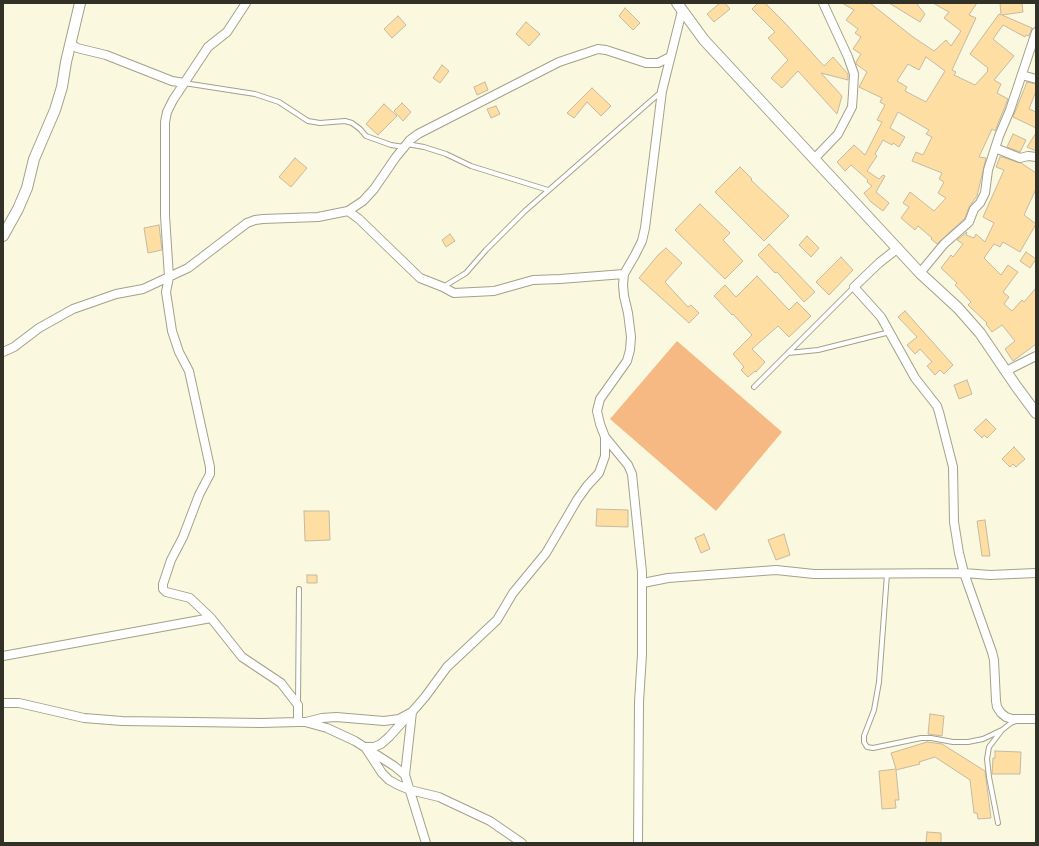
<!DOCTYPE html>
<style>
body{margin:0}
#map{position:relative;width:1039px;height:846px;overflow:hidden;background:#faf9df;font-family:"Fira Sans",sans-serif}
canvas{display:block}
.frame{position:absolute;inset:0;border:4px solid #313127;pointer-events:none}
</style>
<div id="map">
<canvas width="1039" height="846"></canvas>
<div class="frame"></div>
</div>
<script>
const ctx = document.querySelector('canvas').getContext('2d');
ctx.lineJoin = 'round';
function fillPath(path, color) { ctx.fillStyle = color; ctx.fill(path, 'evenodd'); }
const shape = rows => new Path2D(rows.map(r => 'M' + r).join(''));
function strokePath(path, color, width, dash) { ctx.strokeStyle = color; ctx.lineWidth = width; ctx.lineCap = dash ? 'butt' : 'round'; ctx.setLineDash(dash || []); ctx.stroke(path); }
fillPath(shape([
 [677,341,782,432,716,511,610,419]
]), '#f7b984');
const building = shape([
 [720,3,725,3,730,9,714,22,707,14,720,3],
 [758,3,765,3,785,23,824,66,833,57,848,74,848,80,821,73,842,96,837,114,798,71,782,88,771,78,788,60,768,38,775,32,752,9,758,3],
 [842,3,870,3,913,37,934,51,946,40,951,46,961,31,944,18,949,12,933,3,977,3,969,15,976,18,952,70,956,72,954,75,975,85,988,71,987,70,988,68,970,54,999,14,1001,15,1000,3,1022,3,1023,12,1002,15,1032,28,1029,36,1026,35,1025,37,1003,25,993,39,1014,56,994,80,1001,84,997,93,1008,99,995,131,992,129,979,157,986,158,977,196,969,207,965,218,937,244,931,239,932,238,918,226,915,230,901,218,909,207,903,203,910,192,934,211,946,198,938,193,944,182,939,179,942,173,912,161,916,152,923,155,932,137,926,134,929,130,898,112,890,128,905,137,899,147,893,143,892,145,883,140,875,154,877,156,867,171,879,179,883,175,885,176,876,192,889,203,883,211,871,202,864,193,872,186,867,182,868,180,851,165,845,171,837,162,854,145,865,155,882,122,877,120,885,105,880,102,882,98,859,87,867,72,856,64,856,62,861,54,853,49,861,37,855,33,858,29,846,20,854,10,842,3],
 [926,57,945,71,926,102,905,91,907,87,897,81,908,64,919,70,926,57],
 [889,3,916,3,925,14,920,22,889,3],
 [625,8,640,23,633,30,619,16,625,8],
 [398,16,406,25,392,38,384,29,398,16],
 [526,22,540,34,529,46,516,34,526,22],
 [442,65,449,71,440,83,433,78,442,65],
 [485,82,488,90,477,95,474,87,485,82],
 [1027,82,1036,84,1036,91,1029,109,1036,112,1036,128,1013,117,1027,82],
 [592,88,611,106,601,116,587,102,574,118,567,113,592,88],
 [402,103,411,112,403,121,394,111,402,103],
 [384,104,397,116,378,135,366,124,384,104],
 [496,106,500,114,491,118,487,109,496,106],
 [1036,133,1036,151,1027,147,1036,133],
 [1013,134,1026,140,1020,152,1007,147,1013,134],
 [1000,157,1002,157,1021,163,1036,173,1036,189,1024,215,1036,224,1020,252,1003,242,1000,247,994,244,984,258,1001,275,1008,265,1018,272,1003,292,1009,297,1004,304,1012,311,1022,300,1024,302,1036,288,1036,344,1013,361,1005,349,1015,341,1002,325,992,332,986,324,987,323,968,305,971,302,955,285,957,283,941,268,951,255,953,257,963,244,957,240,967,232,966,235,974,238,976,234,985,242,994,223,983,217,1004,170,996,167,1000,157],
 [295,158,307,168,291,187,279,177,295,158],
 [740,167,752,179,751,180,789,216,764,241,715,192,740,167],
 [700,204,730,233,723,240,743,261,725,279,675,230,700,204],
 [159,225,162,250,148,253,144,228,159,225],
 [450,234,455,241,446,247,442,240,450,234],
 [807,236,819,248,811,257,799,245,807,236],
 [769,244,815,292,804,302,777,272,775,273,758,255,769,244],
 [666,248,682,263,665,282,688,307,691,305,699,313,689,323,639,278,658,255,666,248],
 [1026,252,1036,259,1030,268,1020,261,1026,252],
 [841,257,853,270,829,295,816,282,841,257],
 [757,276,789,310,797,302,811,316,789,337,778,326,752,349,765,362,756,372,755,371,748,377,741,370,744,367,733,354,752,335,733,314,732,315,714,296,725,285,736,297,757,276],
 [905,311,953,365,944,374,940,370,935,375,927,366,932,362,920,349,915,354,907,345,917,337,898,317,905,311],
 [967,380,972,394,959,399,954,385,967,380],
 [986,419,996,429,987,438,984,435,982,438,974,430,986,419],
 [1014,447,1025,459,1016,467,1013,464,1010,467,1002,459,1014,447],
 [597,509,628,510,628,527,596,526,597,509],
 [304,511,329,511,330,540,305,541,304,511],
 [985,520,990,556,982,556,977,521,985,520],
 [704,534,710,549,701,553,695,538,704,534],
 [784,534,790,555,776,560,768,540,784,534],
 [307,575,317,575,317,583,307,583,307,575],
 [930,714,944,716,942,736,928,734,930,714],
 [927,742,942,744,985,771,991,818,978,819,977,813,974,813,970,780,935,757,919,762,920,764,896,770,899,800,895,800,896,808,882,809,879,771,896,769,891,753,927,742],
 [995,751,1021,752,1020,774,992,774,993,758,995,758,995,751],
 [927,832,941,833,941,843,926,843,927,832]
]);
fillPath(building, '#fedea2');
strokePath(building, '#c5b9a2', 1);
const service = shape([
 [184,83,255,94,279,102,308,121,320,123,345,121,352,123,360,129,366,136,391,145,404,147],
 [407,144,424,147,446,154,471,166,548,190],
 [443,287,466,273,486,250,525,211,661,92],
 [788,353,818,350,890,332],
 [754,387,854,287],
 [887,574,879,682,874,710,864,736,864,742,867,747,873,748,921,738,931,738,953,742,968,742,983,739,1002,730],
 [298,703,299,589],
 [998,823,989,777,987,759,989,747,1002,730,1011,723,1016,721]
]);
const minor = shape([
 [246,3,227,32,208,47,173,100,167,112,165,122,165,216,169,277,166,292,172,331,179,352,189,371,210,467,210,474,199,495,183,537,171,560,163,584,163,589,166,592,190,598,211,618,242,657,281,683,298,705,298,722],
 [70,43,77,48,106,55,172,81,184,83],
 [1022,75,1036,79],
 [995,148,1020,158,1028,156,1036,157],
 [815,158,838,134,852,107,853,93,854,74,848,57,823,3],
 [348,211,359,219,420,278,443,287,454,293,494,291,533,280,560,279,624,274],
 [898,248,879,263,854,287,881,317,915,378,937,406,939,412,953,467,954,522,959,553,964,573,992,652,994,660,996,701,997,707,1001,713,1006,717,1012,719,1036,719],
 [920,273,944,244,969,222,974,209,980,203,985,193,988,170,999,136,1010,110,1036,32],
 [3,352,14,347,39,328,73,309,116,294,143,289,188,268,247,223,255,220,263,219,318,217,348,211,363,201,374,189,396,157,410,140,418,134,559,62,598,49,606,50,646,63,658,63,670,57],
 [1006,371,1036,356],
 [643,583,668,578,776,570,814,574,964,573,990,575,1036,573],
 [3,656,211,618],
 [3,703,19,703,84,718,122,721,261,723,298,722,305,722,327,728,355,741,394,766,405,775,426,843],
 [407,717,389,737,381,744,374,747,365,747,382,773,389,780,398,785,410,790,439,797,490,821,522,843],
 [306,722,322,718,336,717,384,721,399,719,412,712,425,697,447,667,497,620,513,593,546,553,577,500,587,486,599,473,605,456,605,437],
 [405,775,412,712],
 [638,843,639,702,642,654,642,572,632,474,628,465,605,437,600,424,597,411,600,399,627,361,630,350,631,337,628,313,624,296,623,285,624,274,635,255,642,241,645,228,662,91,682,11]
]);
const tertiary = shape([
 [677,3,704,40,920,273,958,308,980,333,1016,386,1036,413],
 [3,236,18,209,27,188,34,159,55,110,62,87,66,62,80,3]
]);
strokePath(service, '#a3a189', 6);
strokePath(minor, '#a3a189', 10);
strokePath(tertiary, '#a3a189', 12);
strokePath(service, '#fff', 4);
strokePath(minor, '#fff', 8);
strokePath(tertiary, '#fff', 10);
</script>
